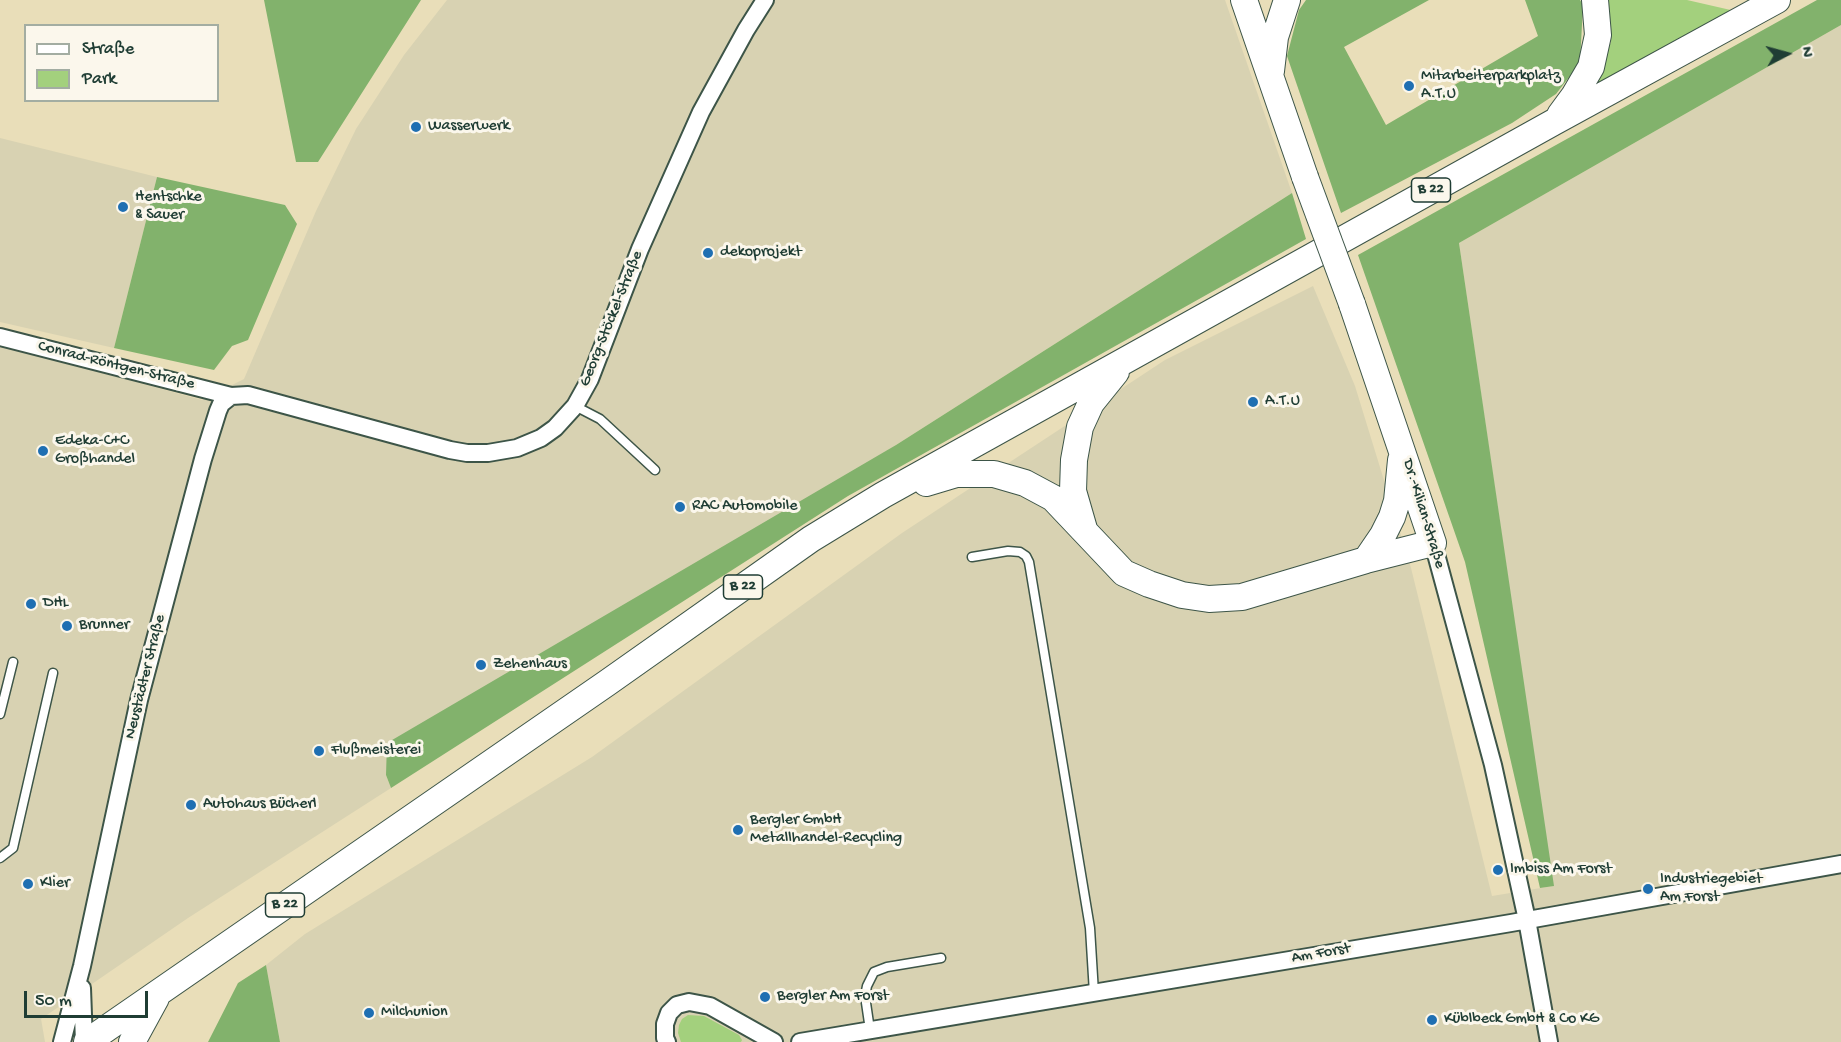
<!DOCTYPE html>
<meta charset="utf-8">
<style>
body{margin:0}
#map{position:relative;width:1841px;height:1042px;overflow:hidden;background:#e9deb9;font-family:"Gochi Hand",sans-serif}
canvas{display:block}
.legend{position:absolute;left:24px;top:24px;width:195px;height:78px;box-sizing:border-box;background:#fbf7ec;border:2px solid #a3ada2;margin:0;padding:8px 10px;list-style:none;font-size:18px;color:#1f3d34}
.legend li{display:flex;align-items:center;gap:12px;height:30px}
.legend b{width:30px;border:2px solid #a3ada2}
.north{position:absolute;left:1757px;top:24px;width:60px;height:60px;-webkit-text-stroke:4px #fbf7ec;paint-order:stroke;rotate:84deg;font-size:16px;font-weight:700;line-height:24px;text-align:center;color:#1f3d34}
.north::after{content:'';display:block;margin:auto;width:21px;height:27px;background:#1f3d34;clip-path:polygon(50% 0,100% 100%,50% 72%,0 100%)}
.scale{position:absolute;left:24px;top:991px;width:124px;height:27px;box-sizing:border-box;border:3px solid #1f3d34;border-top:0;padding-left:8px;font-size:18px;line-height:21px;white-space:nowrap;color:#1f3d34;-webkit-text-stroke:4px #fbf7ec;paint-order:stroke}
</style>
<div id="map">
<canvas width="1841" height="1042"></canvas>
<ul class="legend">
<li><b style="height:8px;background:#fff"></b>Straße</li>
<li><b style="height:16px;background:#a3d07d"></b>Park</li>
</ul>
<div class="north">N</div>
<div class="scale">50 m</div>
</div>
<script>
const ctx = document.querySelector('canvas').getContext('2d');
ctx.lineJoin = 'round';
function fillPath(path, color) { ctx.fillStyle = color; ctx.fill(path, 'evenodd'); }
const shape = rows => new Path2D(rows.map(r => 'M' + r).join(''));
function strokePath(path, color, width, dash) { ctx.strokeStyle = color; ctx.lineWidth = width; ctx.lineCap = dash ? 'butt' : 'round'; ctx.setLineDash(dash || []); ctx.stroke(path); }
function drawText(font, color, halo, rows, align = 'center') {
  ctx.font = font + ' "Gochi Hand",sans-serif'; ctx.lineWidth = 6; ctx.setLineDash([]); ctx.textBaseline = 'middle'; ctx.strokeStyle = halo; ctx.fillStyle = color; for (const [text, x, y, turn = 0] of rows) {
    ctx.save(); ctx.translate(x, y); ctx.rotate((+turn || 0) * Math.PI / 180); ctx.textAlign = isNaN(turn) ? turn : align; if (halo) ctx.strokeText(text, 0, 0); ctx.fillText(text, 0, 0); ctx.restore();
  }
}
fillPath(shape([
 [447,0,1225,0,1292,193,896,445,386,775,391,788,188,918,41,1019,45,1042,0,1042,0,345,202,400,244,379,316,211,356,129,404,55],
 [1841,25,1841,1042,280,1042,266,965,305,934,592,757,902,533,1165,360,1313,286,1355,386,1411,568,1492,896,1553,886,1459,243],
 [0,138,157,177,114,348,0,322]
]), '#d8d2b2');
fillPath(shape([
 [1607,0,1687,0,1735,11,1588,92,1611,42],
 [688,1015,704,1016,739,1035,742,1040,741,1042,681,1042,678,1033,679,1025,682,1019]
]), '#a3d07d');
fillPath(shape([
 [264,0,421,0,318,162,296,162],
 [1306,0,1429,0,1344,47,1386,125,1538,36,1525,0,1580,0,1583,5,1580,63,1556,94,1512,123,1341,213,1287,56,1299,10],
 [1817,0,1841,0,1841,25,1459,243,1554,886,1540,888,1465,562,1358,255],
 [157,177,285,205,297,224,248,340,232,346,214,370,114,348],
 [1292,193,1306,239,848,496,391,788,386,775,387,743,896,445],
 [266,965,280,1042,208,1042,238,983]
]), '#82b26c');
const service = shape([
 [575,406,600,419,655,470],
 [972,557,1008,551,1020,552,1026,556,1029,562,1090,928,1094,993],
 [0,714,13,662],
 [0,858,13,848,53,673],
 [870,1030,865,996,867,986,874,972,887,967,941,958]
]);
const minor = shape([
 [0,337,231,396,248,395,450,450,467,453,488,453,517,448,541,438,555,428,575,406,590,379,640,249,701,112,746,30,765,0],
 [1433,543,1493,765,1527,920,1549,1042],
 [82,988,84,1042],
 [62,1042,82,966,139,700,203,459,218,411,221,404,231,396],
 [667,1042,665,1038,665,1024,669,1013,677,1005,689,1002,710,1006,774,1042],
 [800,1042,1511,923,1841,864]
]);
const primary = shape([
 [1244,0,1305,177],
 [1271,71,1275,37,1287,0],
 [1560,115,1574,96,1591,67,1598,35,1595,0],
 [926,483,956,474,994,474,1025,483,1053,498,1124,573,1149,584,1182,595,1209,599,1242,597,1366,560,1433,543,1352,304],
 [1084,529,1073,491,1074,460,1080,427,1091,403,1116,372],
 [1366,560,1383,535,1392,517,1397,501,1401,460],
 [87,1042,607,683,811,539,883,495,1554,122,1777,0],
 [132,1042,156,998]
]);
strokePath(service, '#3d5548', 11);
strokePath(minor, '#3d5548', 20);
strokePath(primary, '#3d5548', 28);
strokePath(service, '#fff', 8);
strokePath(minor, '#fff', 16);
strokePath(primary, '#fff', 26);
const primaryBridge = shape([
 [1305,177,1352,304]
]);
strokePath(primaryBridge, '#3d5548', 28, []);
strokePath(primaryBridge, '#fff', 26);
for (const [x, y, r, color] of [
 [1409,86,6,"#1f6fb2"],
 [416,127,6,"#1f6fb2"],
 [123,207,6,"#1f6fb2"],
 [708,253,6,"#1f6fb2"],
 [1253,402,6,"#1f6fb2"],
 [43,451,6,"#1f6fb2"],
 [680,507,6,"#1f6fb2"],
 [31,604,6,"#1f6fb2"],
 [67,626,6,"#1f6fb2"],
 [481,665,6,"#1f6fb2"],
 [319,751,6,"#1f6fb2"],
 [191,805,6,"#1f6fb2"],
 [738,830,6,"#1f6fb2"],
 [1498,870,6,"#1f6fb2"],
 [28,884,6,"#1f6fb2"],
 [1648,889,6,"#1f6fb2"],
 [765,997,6,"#1f6fb2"],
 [369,1013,6,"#1f6fb2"],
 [1432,1020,6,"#1f6fb2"]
]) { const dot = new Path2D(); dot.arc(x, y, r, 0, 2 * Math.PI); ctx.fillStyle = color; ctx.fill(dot); strokePath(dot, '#fbf7ec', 2); }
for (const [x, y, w] of [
 [1431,190,39],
 [743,587,39],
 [285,905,39]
]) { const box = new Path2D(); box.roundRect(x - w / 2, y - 12, w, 24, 4.5); ctx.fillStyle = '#fbf7ec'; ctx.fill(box); strokePath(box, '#1f3d34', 1.5); }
drawText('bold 15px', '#1f3d34', null, [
 ["B 22",1431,190],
 ["B 22",743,587],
 ["B 22",285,905]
]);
drawText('16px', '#1f3d34', '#fbf7ec', [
 ["Mitarbeiterparkplatz",1421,77],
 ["A.T.U",1421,95],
 ["Wasserwerk",428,127],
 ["Hentschke",135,198],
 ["& Sauer",135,216],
 ["dekoprojekt",720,253],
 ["A.T.U",1265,402],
 ["Edeka-C+C",55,442],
 ["Großhandel",55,460],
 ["RAC Automobile",692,507],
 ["DHL",43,604],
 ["Brunner",79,626],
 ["Zehenhaus",493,665],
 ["Flußmeisterei",331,751],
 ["Autohaus Bücherl",203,805],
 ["Bergler GmbH",750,821],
 ["Metallhandel-Recycling",750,839],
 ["Imbiss Am Forst",1510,870],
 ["Industriegebiet",1660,880],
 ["Am Forst",1660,898],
 ["Klier",40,884],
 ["Bergler Am Forst",777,997],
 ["Milchunion",381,1013],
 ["Küblbeck GmbH & Co KG",1444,1020]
], 'left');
drawText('16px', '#1f3d34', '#fbf7ec', [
 ["Georg-Stöckel-Straße",612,319,-68],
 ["Conrad-Röntgen-Straße",116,366,14],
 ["Dr.-Kilian-Straße",1423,514,73],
 ["Neustädter Straße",146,677,-76],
 ["Am Forst",1321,954,-10]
]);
</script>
